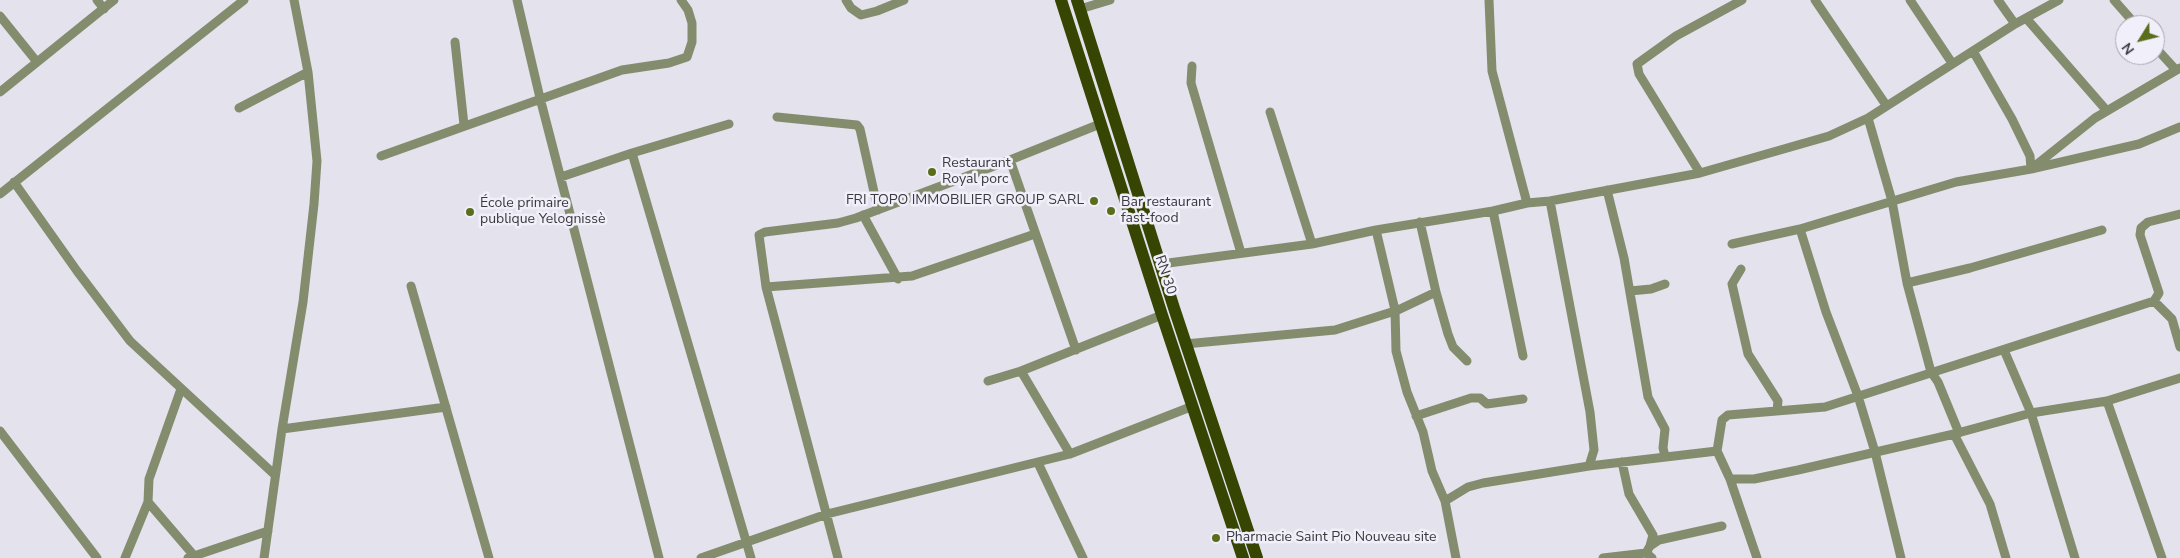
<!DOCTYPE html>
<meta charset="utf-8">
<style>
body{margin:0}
#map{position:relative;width:2180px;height:558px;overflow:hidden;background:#e4e2ed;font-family:"Nunito Sans",sans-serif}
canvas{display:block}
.north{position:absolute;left:2115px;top:15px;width:50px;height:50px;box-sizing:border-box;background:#f1effa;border:1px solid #a8a6ae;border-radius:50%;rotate:234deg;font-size:14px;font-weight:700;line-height:20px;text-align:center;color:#3a393d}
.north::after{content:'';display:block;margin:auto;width:18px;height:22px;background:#596d1a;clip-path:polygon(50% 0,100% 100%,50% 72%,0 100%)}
</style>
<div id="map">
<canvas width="2180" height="558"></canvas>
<div class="north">N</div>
</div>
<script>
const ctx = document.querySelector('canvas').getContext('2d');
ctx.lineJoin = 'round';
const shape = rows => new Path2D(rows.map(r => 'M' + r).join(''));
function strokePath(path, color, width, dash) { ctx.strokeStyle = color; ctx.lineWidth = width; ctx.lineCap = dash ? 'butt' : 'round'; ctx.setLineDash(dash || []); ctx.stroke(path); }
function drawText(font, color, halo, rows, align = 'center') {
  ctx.font = font + ' "Nunito Sans",sans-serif'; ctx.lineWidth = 5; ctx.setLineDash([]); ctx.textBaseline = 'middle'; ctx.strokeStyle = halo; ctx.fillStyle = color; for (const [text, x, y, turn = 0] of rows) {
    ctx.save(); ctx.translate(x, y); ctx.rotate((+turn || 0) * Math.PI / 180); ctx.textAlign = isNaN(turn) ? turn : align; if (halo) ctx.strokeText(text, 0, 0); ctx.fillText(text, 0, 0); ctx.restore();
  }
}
strokePath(shape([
 [97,0,104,9],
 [517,0,540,98,659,558],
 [846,0,851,8,861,15,877,11,904,0],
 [1489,0,1492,71,1527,203],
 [1815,0,1886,105],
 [1910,0,1952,63],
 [1998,0,2015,24],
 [2114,0,2136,25],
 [1080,9,1110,0],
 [0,16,37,62],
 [2026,18,2107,111],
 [455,42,464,125],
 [2155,47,2176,70],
 [1973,51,2012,119,2030,156,2031,169,2139,144,2180,127],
 [1192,66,1191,83,1241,253],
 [0,92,114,0],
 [239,108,308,72],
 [1270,112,1312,244],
 [777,117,857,125,860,129,878,210],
 [1868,118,1892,201,1907,283,1931,372,1938,382,1959,433],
 [632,153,751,558],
 [381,156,622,70,669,63,687,57,692,42,692,23,688,10,681,0],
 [1010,160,1076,350],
 [1700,173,1639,74,1637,64,1676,36,1742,0],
 [561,177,632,153,729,124],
 [14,182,77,271,130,341,275,475],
 [1607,190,1624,258,1648,397,1665,429,1663,448,1665,456],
 [0,194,244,0],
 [1550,201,1590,412,1594,450,1589,466],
 [1493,211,1523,356],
 [863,215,898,279],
 [1420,222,1436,292,1448,334,1453,347,1467,361],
 [1800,229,1826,312,1858,396,1875,452,1901,558],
 [1376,230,1395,310,1396,351,1407,392,1423,432,1432,471,1445,501,1456,558],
 [1732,244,1800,229,1956,182,2031,169,2095,118,2180,68],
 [1161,264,1312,244,1376,230,1493,211,1527,203,1550,201,1700,173,1829,136,1868,118,2015,24,2059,0],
 [1741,269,1732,284,1748,354,1778,401,1777,411],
 [1907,283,1970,268,2102,230],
 [411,286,489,558],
 [766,287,912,276,1035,234],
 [1630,291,1651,289,1665,284],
 [2154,301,2172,319,2180,347],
 [1185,344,1335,330,1398,310,1436,292],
 [2004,350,2031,413,2075,558],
 [988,381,1021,371],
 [2107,401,2162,558],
 [1416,416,1471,398,1480,398,1487,404,1523,399],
 [282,429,446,407],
 [0,431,97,558],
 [1954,434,1990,504,2006,558],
 [1070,454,1021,371,1162,315],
 [1622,462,1629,494,1653,535,1650,546],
 [1038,463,1083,558],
 [1730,479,1754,479,1798,470,1954,434,2031,413,2107,401,2180,378],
 [1445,501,1468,487,1483,483,1589,466,1717,451],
 [148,502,196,558],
 [1646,553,1650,546,1659,540,1722,526],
 [125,558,148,502,149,479,181,389],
 [188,558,268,531],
 [264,558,282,429,303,302,314,204,317,161,308,72,294,0],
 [701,558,827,514,1070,454,1193,406],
 [838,558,766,287,759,235,765,232,838,223,856,218,1010,160,1100,124],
 [1603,558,1646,553,1652,558],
 [1757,558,1730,479,1717,451,1722,420,1728,415,1825,407,2154,301,2159,293,2140,235,2141,228,2148,222,2180,214]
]), '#838d6e', 9);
strokePath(shape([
 [1061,0,1162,315,1243,558],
 [1077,0,1174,308,1257,558]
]), '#374502', 12);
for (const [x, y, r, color] of [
 [932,172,5,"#596d1a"],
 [1094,201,5,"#596d1a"],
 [1111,211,5,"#596d1a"],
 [470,212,5,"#596d1a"],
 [1216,538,5,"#596d1a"]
]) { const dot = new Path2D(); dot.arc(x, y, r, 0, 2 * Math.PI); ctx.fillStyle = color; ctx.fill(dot); strokePath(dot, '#f1effa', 2); }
drawText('14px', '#3a393d', '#f1effa', [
 ["Restaurant",942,164],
 ["Royal porc",942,180],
 ["FRI TOPO IMMOBILIER GROUP SARL",1084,201,"right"],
 ["Bar restaurant",1121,203],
 ["fast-food",1121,219],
 ["École primaire",480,204],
 ["publique Yelognissè",480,220],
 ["Pharmacie Saint Pio Nouveau site",1226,538]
], 'left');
drawText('14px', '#3a393d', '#f1effa', [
 ["RN 30",1165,275,72]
]);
</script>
